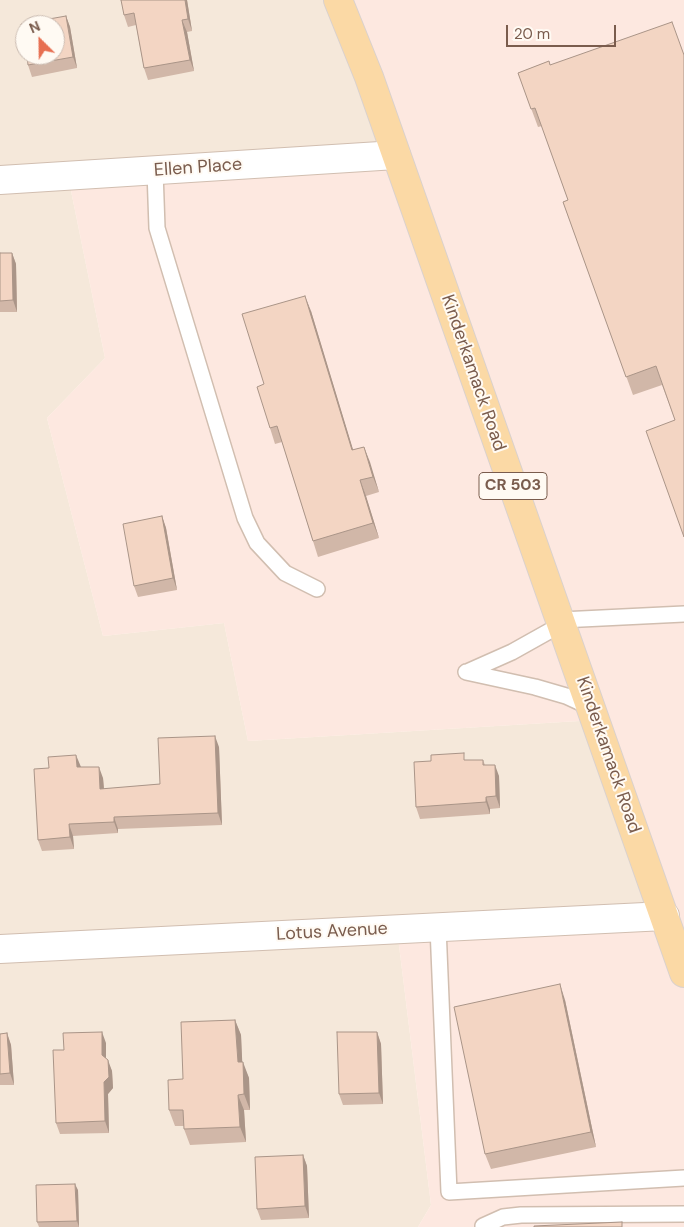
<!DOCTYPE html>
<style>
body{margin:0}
#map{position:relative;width:684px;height:1227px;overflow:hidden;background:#fdf6ec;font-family:"DM Sans",sans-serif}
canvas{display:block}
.north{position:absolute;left:15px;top:15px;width:50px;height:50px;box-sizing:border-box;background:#fffaf3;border:1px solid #cabbb1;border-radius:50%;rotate:337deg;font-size:14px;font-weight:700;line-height:20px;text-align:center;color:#7a5c4d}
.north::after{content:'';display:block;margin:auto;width:18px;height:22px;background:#e76f51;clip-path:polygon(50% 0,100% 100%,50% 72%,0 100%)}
.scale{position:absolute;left:506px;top:25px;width:110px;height:22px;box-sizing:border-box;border:2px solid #7a5c4d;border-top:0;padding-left:6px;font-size:15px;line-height:18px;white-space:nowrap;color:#7a5c4d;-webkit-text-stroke:4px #fffaf3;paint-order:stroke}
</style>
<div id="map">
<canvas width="684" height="1227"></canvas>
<div class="north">N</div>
<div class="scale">20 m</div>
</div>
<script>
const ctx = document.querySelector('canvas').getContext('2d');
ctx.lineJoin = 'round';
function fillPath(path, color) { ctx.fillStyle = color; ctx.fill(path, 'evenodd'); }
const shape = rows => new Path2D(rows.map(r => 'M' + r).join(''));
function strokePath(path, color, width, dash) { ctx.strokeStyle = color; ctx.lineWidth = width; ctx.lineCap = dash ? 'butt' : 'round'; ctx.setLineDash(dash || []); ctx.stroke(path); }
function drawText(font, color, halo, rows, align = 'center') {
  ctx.font = font + ' "DM Sans",sans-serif'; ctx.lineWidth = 4; ctx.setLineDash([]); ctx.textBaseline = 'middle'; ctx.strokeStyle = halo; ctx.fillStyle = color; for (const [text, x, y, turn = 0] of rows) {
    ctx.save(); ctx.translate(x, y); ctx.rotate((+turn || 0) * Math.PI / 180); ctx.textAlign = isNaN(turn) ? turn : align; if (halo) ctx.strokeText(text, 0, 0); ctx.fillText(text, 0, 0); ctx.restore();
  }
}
fillPath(shape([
 [0,0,338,0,396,155,68,176,105,358,47,418,103,636,224,623,248,741,596,720,665,916,397,929,431,1205,418,1227,0,1227],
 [25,25,55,25,55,55,25,55]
]), '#f5e8da');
fillPath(shape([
 [338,0,684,0,684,1227,418,1227,431,1205,397,929,665,916,596,720,248,741,224,623,103,636,47,418,105,358,68,176,396,155]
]), '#fde8e0');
const lane = shape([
 [155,171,157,228,245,518,257,543,285,573,317,589],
 [561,620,684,614],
 [466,672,535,687,566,696,592,708],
 [467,672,512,652,562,624],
 [438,927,449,1192,684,1178],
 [483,1226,503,1217,521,1215,684,1214]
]);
const street = shape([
 [0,180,396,155],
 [0,949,665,916]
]);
const primary = shape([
 [338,0,369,77,684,973]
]);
strokePath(lane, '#d1beb0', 18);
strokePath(street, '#d1beb0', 30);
strokePath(primary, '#dad1cd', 30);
strokePath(lane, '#fff', 15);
strokePath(street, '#fff', 28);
strokePath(primary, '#fbd9a5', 28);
fillPath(shape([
 [121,0,187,0,192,31,187,32,194,71,148,80,144,68,136,25,128,27,124,15],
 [66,16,70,27,77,68,32,77,28,65],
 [549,61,675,420,662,385,633,395,563,202,568,200,542,126,538,127,518,73],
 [0,253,12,253,16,264,17,312,0,312],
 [311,311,353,450,364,447,379,492,366,496,379,538,318,557,313,541,282,442,275,444,270,428,264,384],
 [162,516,166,528,177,590,138,597,134,586],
 [219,747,222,825,118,829,118,833,73,836,74,849,42,851,38,840,81,767,103,778,104,789,160,784],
 [467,760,483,760,485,765,499,776,500,808,490,809,490,814,420,819,416,807],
 [565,1000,596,1147,491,1169,485,1154],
 [235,1020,241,1035,242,1062,249,1078,250,1110,244,1110,246,1142,190,1145,184,1129,184,1126,175,1126,169,1110,183,1079],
 [377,1032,381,1044,383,1104,343,1105,339,1094],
 [7,1033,11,1045,14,1085,0,1085,0,1034],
 [106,1043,106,1058,112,1071,113,1088,108,1094,109,1133,60,1134,56,1123,64,1050],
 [303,1155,307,1166,309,1218,261,1220,257,1209],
 [78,1190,79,1227,39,1227,37,1222]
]), '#d1b7a8');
fillPath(shape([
 [185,0,187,0,192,31,188,19],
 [66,16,70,27,77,68,73,57],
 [182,20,187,32,194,71,190,60],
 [12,253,16,264,17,312,13,300],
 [305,296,311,311,358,466,352,450],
 [364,447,370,462,379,492,373,477],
 [360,480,366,496,379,538,373,523],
 [162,516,166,528,177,590,173,578],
 [215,736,219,747,222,825,218,813],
 [76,755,81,767,81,779,77,767],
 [495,765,499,776,500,808,496,796],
 [99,767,103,778,105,801,100,789],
 [486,797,490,809,490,814,486,802],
 [114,817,118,829,118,833,114,822],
 [69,824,73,836,74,849,70,837],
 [560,984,565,1000,596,1147,591,1132],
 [235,1020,241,1035,243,1078,238,1062],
 [102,1032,106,1043,106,1066,102,1055],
 [377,1032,381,1044,383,1104,379,1093],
 [7,1033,11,1045,14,1085,10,1073],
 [108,1060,112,1071,113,1088,108,1094,109,1133,105,1121,104,1082],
 [243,1062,249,1078,250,1110,244,1094],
 [238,1095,244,1110,246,1142,240,1127],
 [303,1155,307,1166,309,1218,305,1206],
 [75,1184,78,1190,79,1227,77,1221]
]), '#aa9588');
const building = shape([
 [121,0,185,0,188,19,182,20,190,60,144,68,134,13,124,15,121,0],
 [66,16,73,57,28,65,27,55,55,55,55,25,25,25,25,46,21,24,66,16],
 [672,22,684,55,684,537,646,431,675,420,656,366,626,377,563,202,568,200,535,108,531,109,518,73,549,61,550,65,672,22],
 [0,253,12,253,13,300,0,301,0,253],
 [305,296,352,450,364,447,373,477,360,480,373,523,313,541,277,426,270,428,257,387,264,384,242,314,305,296],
 [162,516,173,578,134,586,123,524,162,516],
 [215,736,218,813,114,817,114,822,69,824,70,837,38,840,34,769,49,768,48,757,76,755,77,767,99,767,100,789,160,784,158,738,215,736],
 [464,753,464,760,483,760,483,765,495,765,496,796,486,797,486,802,416,807,414,762,431,761,431,755,464,753],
 [560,984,591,1132,485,1154,454,1007,560,984],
 [235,1020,238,1062,243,1062,244,1094,238,1095,240,1127,184,1129,183,1110,169,1110,168,1080,183,1079,181,1022,235,1020],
 [102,1032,102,1055,108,1060,109,1077,104,1082,105,1121,56,1123,53,1050,64,1050,63,1033,102,1032],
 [337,1032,377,1032,379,1093,339,1094,337,1032],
 [7,1033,10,1073,0,1074,0,1034,7,1033],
 [303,1155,305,1206,257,1209,255,1157,303,1155],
 [75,1184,77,1221,37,1222,36,1185,75,1184],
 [622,1222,622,1227,534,1227,534,1226,622,1222]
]);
fillPath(building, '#f3d5c3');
strokePath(building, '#aa9588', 1);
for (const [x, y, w] of [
 [513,486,68]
]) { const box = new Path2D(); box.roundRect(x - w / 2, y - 13.5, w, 27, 4); ctx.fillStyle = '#fffaf3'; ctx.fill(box); strokePath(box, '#7a5c4d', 1); }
drawText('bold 16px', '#7a5c4d', null, [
 ["CR 503",513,486]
]);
drawText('18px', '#7a5c4d', '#fffaf3', [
 ["Ellen Place",198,168,-4],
 ["Kinderkamack Road",473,373,71],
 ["Kinderkamack Road",608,755,71],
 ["Lotus Avenue",332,932,-3]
]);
</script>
